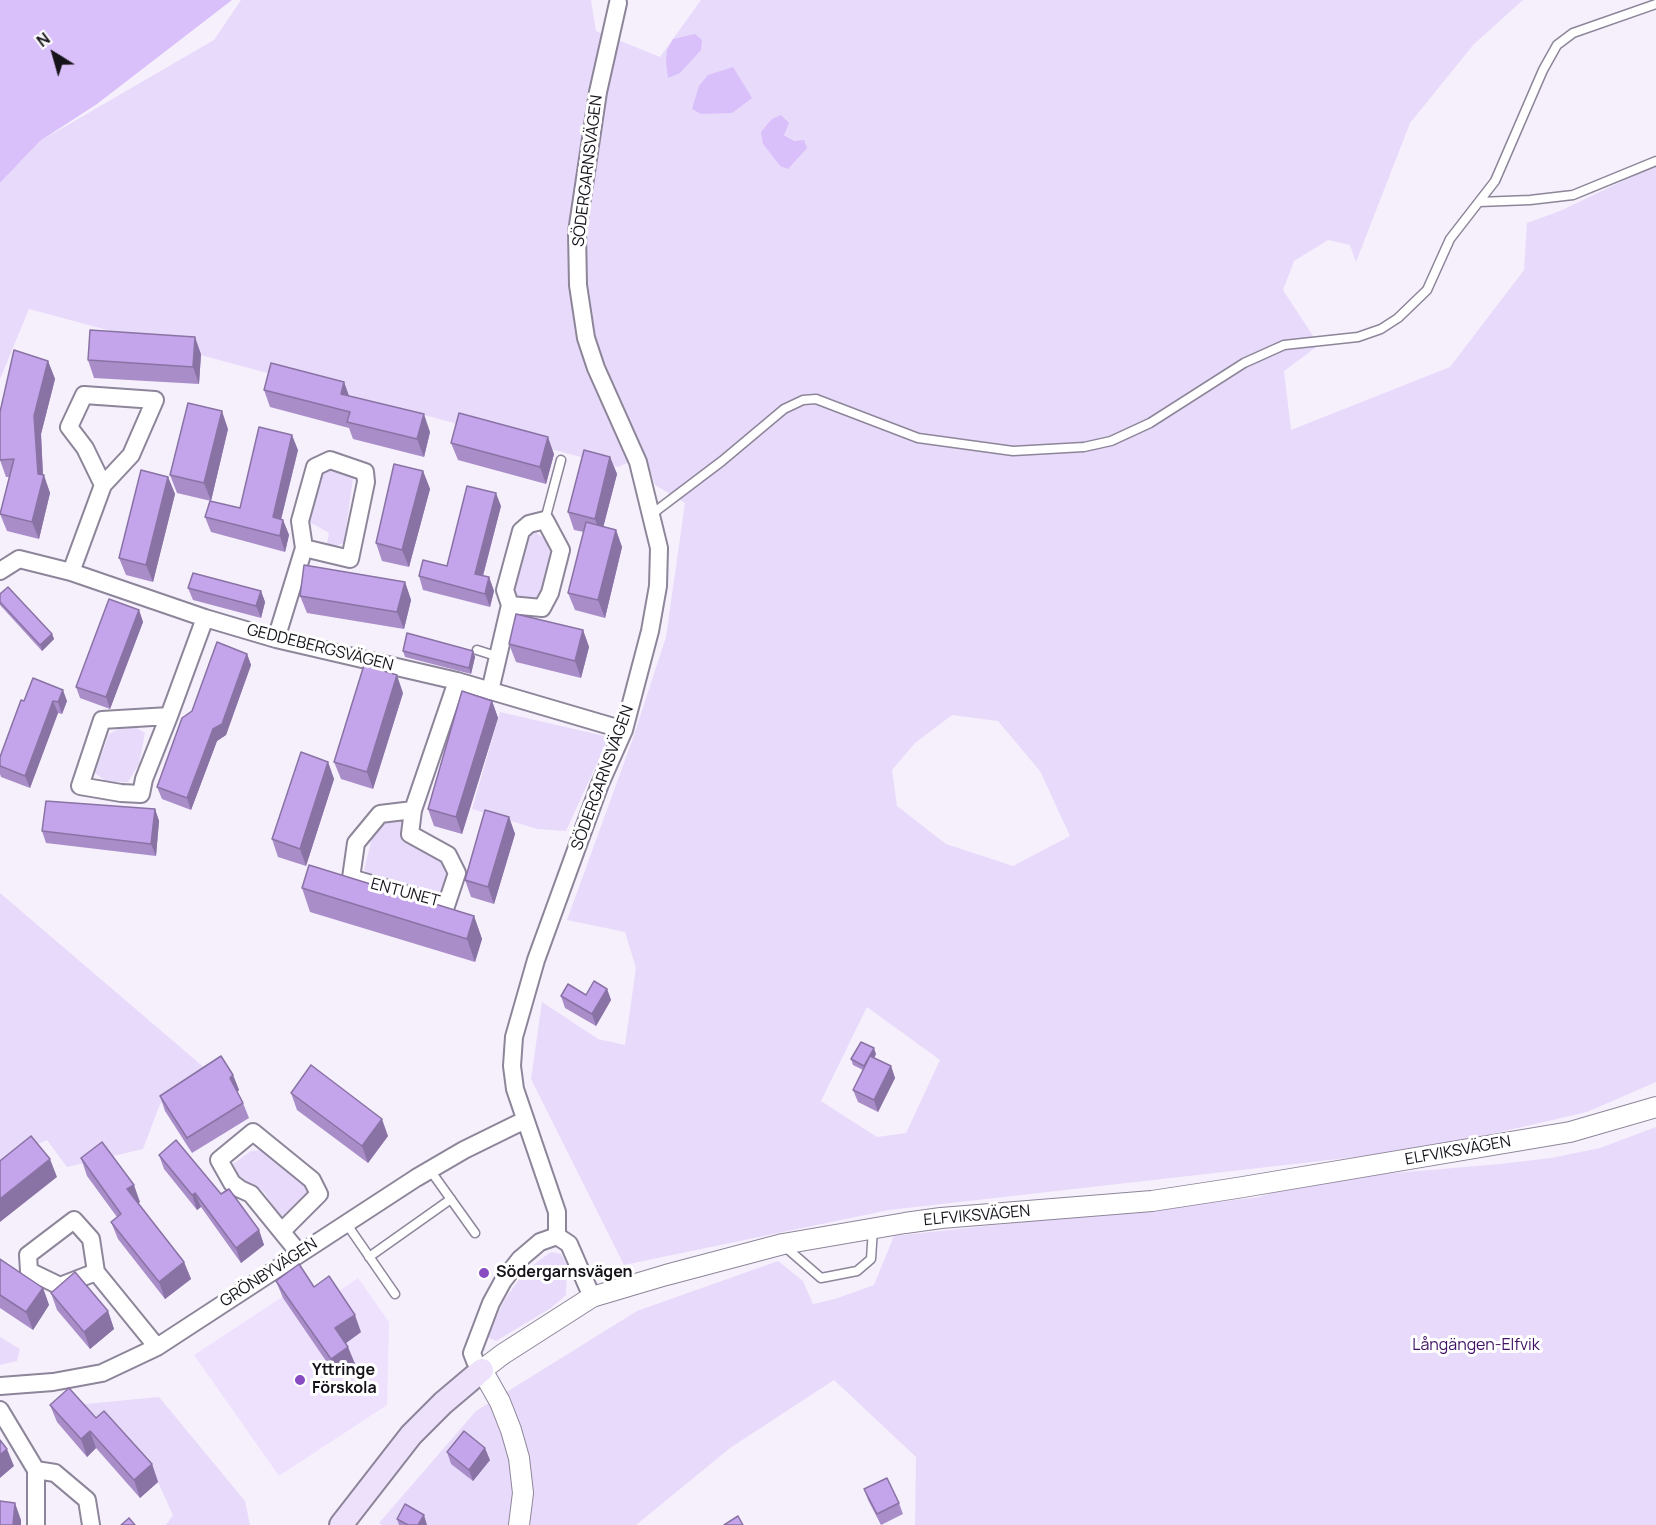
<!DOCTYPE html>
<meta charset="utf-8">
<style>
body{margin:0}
#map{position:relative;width:1656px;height:1525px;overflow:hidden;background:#f6f0fd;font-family:Manrope,sans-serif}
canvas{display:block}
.north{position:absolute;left:24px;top:24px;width:60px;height:60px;-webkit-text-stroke:4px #fff;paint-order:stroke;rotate:323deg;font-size:16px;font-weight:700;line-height:24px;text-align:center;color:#17131b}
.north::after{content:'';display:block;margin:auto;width:21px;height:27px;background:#17131b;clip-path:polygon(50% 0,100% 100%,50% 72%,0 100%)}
</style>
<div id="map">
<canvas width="1656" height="1525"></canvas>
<div class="north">N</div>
</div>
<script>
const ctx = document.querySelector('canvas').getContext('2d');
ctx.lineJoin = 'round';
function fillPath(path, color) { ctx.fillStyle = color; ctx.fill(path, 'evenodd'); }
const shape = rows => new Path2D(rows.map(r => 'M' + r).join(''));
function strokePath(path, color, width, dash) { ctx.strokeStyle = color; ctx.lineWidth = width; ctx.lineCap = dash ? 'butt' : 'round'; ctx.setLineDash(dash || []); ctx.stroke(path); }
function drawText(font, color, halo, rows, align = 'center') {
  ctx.font = font + ' Manrope,sans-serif'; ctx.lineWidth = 6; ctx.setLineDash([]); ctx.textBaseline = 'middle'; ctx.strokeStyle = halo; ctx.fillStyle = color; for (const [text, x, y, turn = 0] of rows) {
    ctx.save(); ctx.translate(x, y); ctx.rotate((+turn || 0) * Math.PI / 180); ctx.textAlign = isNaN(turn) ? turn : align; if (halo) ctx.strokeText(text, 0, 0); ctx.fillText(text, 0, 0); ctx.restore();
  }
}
fillPath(shape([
 [358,1278,389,1322,387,1405,279,1476,194,1355,305,1282,320,1304]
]), '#eee1fe');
fillPath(shape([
 [241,0,591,0,596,31,660,57,701,0,1523,0,1474,44,1410,123,1356,262,1350,245,1328,240,1294,261,1283,290,1319,345,1284,371,1291,430,1450,367,1524,270,1527,223,1560,211,1656,165,1656,1082,1587,1112,1426,1149,889,1210,624,1265,531,1079,542,1002,598,1039,625,1045,636,968,625,932,567,920,633,738,666,637,685,503,655,485,645,455,618,467,29,309,0,379,0,183,40,141,214,40],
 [789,123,783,134,796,141,780,166,763,144],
 [952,715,998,721,1040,771,1070,836,1013,866,946,844,897,806,892,770,915,743],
 [867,1007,940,1060,906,1133,877,1137,821,1101],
 [322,466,331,467,353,478,344,543,326,549,329,533,308,521],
 [537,533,551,543,555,554,544,595,538,600,525,601,515,594,513,585,530,534],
 [500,712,609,737,566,831,537,829,472,809],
 [122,727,135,727,145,733,139,764,128,782,107,782,95,773,109,734],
 [400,817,405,833,413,847,440,857,447,865,447,880,441,892,433,894,372,878,364,870,373,834,377,824],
 [0,893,207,1070,160,1104,143,1149,67,1167,47,1140,0,1160],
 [1656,1127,1656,1525,915,1525,916,1457,834,1380,730,1448,636,1525,382,1525,379,1523,476,1411,637,1311,778,1261,803,1281,813,1304,835,1299,874,1285,894,1236,1160,1207,1161,1209,1180,1207,1259,1197,1306,1183,1360,1176,1500,1164,1551,1158,1600,1148],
 [260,1150,308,1184,312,1193,282,1220,264,1192,259,1188,248,1187,242,1181,233,1164,251,1151],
 [551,1252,561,1254,567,1264,566,1295,551,1308,496,1341,487,1337,505,1299,526,1270],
 [0,1337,20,1349,17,1361,0,1365],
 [159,1397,245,1501,250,1525,166,1525,173,1515,158,1482,75,1405]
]), '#e8dafa');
fillPath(shape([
 [0,0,232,0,97,104,40,141,0,183],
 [695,34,702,40,701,50,680,73,668,78,666,62,667,50,673,39],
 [733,67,752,98,732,113,701,114,692,109,699,86,708,75],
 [781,115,789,123,784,135,795,141,804,140,807,148,788,169,780,166,763,144,761,132,772,119]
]), '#dac0fa');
const service = shape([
 [1479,202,1530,200,1573,195,1656,161],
 [652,514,722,461,784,409,803,400,816,399,918,438,1013,451,1084,447,1111,441,1150,423,1244,363,1284,345,1358,337,1381,329,1398,318,1427,290,1450,239,1495,181,1543,70,1557,45,1573,33,1656,4],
 [545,520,561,460],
 [477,650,499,657],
 [430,1170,475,1233],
 [346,1223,395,1294],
 [783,1245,821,1278,857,1271,871,1259,873,1229],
 [369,1257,451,1199]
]);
const minor = shape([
 [0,571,19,559,71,572,205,618,276,639,457,681,624,730],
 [71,572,103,485,131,455,155,400,84,395,69,427,85,448,103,485],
 [276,639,304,548,300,521,315,467,330,460,365,472,366,482,350,559,304,548],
 [490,691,510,605,542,608,550,593,561,550,545,520,529,524,521,531,505,590,510,605],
 [169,716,144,779,141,794,121,793,80,786,102,720,169,716,205,618],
 [413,810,410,834,448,855,457,873,446,906,351,878,356,843,380,814,413,810,457,681],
 [282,1231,319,1194,312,1180,253,1132,219,1160,232,1183,240,1189,251,1194,299,1253],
 [557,1236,557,1212,515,1089,512,1066,514,1037,536,960,600,784,624,730,650,631,658,586,659,548,638,462,596,368,586,338,578,285,577,232,598,92,618,3],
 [557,1236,569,1244,592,1297],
 [96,1272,91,1239,74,1220,28,1255,29,1271,60,1286,96,1272,157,1347],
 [482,1370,475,1361,472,1353,491,1303,503,1281,520,1259,540,1242,557,1236],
 [0,1386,53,1382,102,1373,157,1347,416,1178,464,1150,525,1120],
 [0,1410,36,1470,36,1525],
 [36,1470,55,1473,87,1500,91,1525]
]);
const tertiary = shape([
 [519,1525,523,1493,519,1458,511,1430,500,1402,482,1370,503,1354,592,1297,666,1275,783,1244,905,1223,941,1218,1152,1201,1237,1188,1570,1132,1656,1107]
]);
const secondary = shape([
 [341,1525,411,1435,443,1403,482,1370]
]);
strokePath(service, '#8d8599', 11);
strokePath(minor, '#8d8599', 20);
strokePath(tertiary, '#8d8599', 22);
strokePath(secondary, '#8d8599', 26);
strokePath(service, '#fff', 8);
strokePath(minor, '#fff', 16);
strokePath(tertiary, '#fff', 20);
strokePath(secondary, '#eee1fc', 22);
fillPath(shape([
 [201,354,199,384,94,378,88,360],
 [48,361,55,379,41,434,43,475,50,493,39,539,7,531,0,514,9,477,6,477,0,460,0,412],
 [344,382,349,396,430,432,424,457,353,439,349,428,270,407,264,390],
 [228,429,211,501,177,493,170,475],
 [451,443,554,454,546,484,458,460],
 [298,450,281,519,283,520,289,535,285,552,211,532,205,517,240,508],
 [610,457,617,474,603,527,616,530,622,547,605,618,575,610,568,593,584,532,574,530,568,512],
 [423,471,430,489,409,567,382,561,376,543],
 [168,477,175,494,153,582,126,575,119,558],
 [501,506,483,576,489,577,494,591,490,607,423,590,419,576,447,566],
 [405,582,411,600,404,629,307,613,300,596],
 [188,588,261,591,265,602,261,618,193,600],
 [0,594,52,634,54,639,42,651,0,605],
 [139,610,143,622,110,709,80,698,76,687],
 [583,630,589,647,581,678,516,662,509,644],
 [403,651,473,651,475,657,471,674,405,657],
 [247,654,251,665,226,735,217,741,191,810,162,799,157,787,192,711],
 [403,693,373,789,341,779,334,762],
 [24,701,67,701,62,714,58,713,30,788,1,777,0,774,0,757],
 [492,701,498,718,462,834,434,826,428,809],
 [328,762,334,779,306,866,278,857,272,839],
 [155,809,159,821,156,856,46,843,42,831],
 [509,817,515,834,494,904,471,897,465,880],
 [302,888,474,916,482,939,475,962,310,912],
 [607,989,611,1000,596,1026,565,1008,561,996,586,995],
 [876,1054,874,1058,891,1066,895,1078,878,1112,858,1102,853,1090,863,1070,853,1065,851,1059],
 [233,1075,239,1090,237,1092,243,1103,249,1118,192,1153,165,1111,160,1096],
 [291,1093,388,1136,368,1163,297,1110],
 [159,1155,221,1194,259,1230,264,1245,241,1263,201,1207,197,1210,164,1169],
 [81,1158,140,1202,138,1203,184,1262,191,1279,165,1299,118,1239,111,1222,117,1217,87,1176],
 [0,1259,43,1288,49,1305,33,1330,0,1308],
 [276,1281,361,1332,346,1343,355,1364,337,1377,283,1298],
 [51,1293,108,1311,114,1329,90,1349,57,1310],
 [50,1405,96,1418,152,1464,158,1482,140,1498,96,1448,87,1457,57,1422],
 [447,1452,490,1460,473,1481,451,1464],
 [864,1489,899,1503,903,1514,881,1525,868,1500],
 [397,1519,427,1525,399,1525]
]), '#a98dc9');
fillPath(shape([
 [195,337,201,354,199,384,193,367],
 [48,361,55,379,41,434,43,477,44,475,50,493,39,539,32,522,38,474,34,416],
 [344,382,350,399,341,394],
 [222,411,228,429,211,501,204,483],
 [424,414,430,432,424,457,417,439],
 [292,435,298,450,278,532,273,517],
 [548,437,554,454,546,484,540,467],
 [610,457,617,474,601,536,595,519],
 [423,471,430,489,409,567,402,550],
 [168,477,175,494,153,582,146,565],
 [496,493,501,506,480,587,475,574],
 [283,520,289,535,285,552,280,536],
 [616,530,622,547,605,618,598,600],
 [489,577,494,591,490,607,485,594],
 [405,582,411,600,404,629,397,612],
 [261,591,265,602,261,618,256,606],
 [139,610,143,622,110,709,106,697],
 [583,630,589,647,581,678,575,661],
 [52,634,54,639,42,651,40,645],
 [473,651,475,657,471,674,469,668],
 [247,654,251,665,226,735,217,741,191,810,187,798,213,729],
 [397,675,403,693,373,789,367,772],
 [63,690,67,701,62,714,58,702],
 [53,701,58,713,30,788,25,776],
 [492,701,498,718,462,834,456,817],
 [328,762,334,779,306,866,300,849],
 [155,809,159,821,156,856,151,844],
 [509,817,515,834,494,904,488,887],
 [474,916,482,939,475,962,467,939],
 [607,989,611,1000,596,1026,592,1014],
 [874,1048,876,1054,867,1072,864,1066],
 [891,1066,895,1078,878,1112,874,1100],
 [233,1075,239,1090,235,1093,230,1078],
 [382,1119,388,1136,368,1163,362,1146],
 [50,1159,57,1177,0,1222,0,1199],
 [134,1185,140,1202,133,1207,127,1189],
 [195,1193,201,1207,197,1210,192,1195],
 [259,1230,264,1245,241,1263,236,1248],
 [184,1262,191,1279,165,1299,159,1282],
 [43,1288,49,1305,33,1330,26,1312],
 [108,1311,114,1329,90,1349,84,1332],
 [355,1315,361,1332,342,1346,335,1328],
 [348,1347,355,1364,337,1377,331,1359],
 [90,1431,96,1448,87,1457,81,1439],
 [485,1448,490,1460,473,1481,469,1470],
 [7,1449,14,1466,0,1478,0,1455],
 [152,1464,158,1482,140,1498,134,1480],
 [15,1503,21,1520,21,1525,13,1525],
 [424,1515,427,1525,418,1525]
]), '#8973a4');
const building = shape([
 [90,330,195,337,193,367,88,360,90,330],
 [14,350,48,361,34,416,38,474,44,475,32,522,0,514,14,459,0,460,0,412,14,350],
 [271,363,344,382,341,394,424,414,417,439,347,422,350,412,264,390,271,363],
 [188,403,222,411,204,483,170,475,188,403],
 [459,413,548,437,540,467,451,443,459,413],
 [259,427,292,435,273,517,283,520,280,536,205,517,210,501,240,508,259,427],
 [584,450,610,457,595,519,568,512,584,450],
 [394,464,423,471,402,550,376,543,394,464],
 [141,470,168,477,146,565,119,558,141,470],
 [467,486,496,493,475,574,489,577,485,594,419,576,423,560,447,566,467,486],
 [586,522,616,530,598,600,568,593,586,522],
 [304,565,405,582,397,612,300,596,304,565],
 [193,573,261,591,256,606,188,588,193,573],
 [8,587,52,634,40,645,0,602,0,594,8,587],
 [109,599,139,610,106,697,76,687,109,599],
 [516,614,583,630,575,661,509,644,516,614],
 [407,633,473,651,469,668,403,651,407,633],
 [217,642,247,654,222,724,213,729,187,798,157,787,182,718,192,711,217,642],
 [364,665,397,675,367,772,334,762,364,665],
 [33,678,63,690,58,702,53,701,25,776,0,766,0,757,21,700,24,701,33,678],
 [462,691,492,701,456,817,428,809,462,691],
 [301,752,328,762,300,849,272,839,301,752],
 [46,801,155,809,151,844,42,831,46,801],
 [485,810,509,817,488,887,465,880,485,810],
 [309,865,474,916,467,939,302,888,309,865],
 [594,981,607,989,592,1014,561,996,568,984,586,995,594,981],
 [861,1042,874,1048,864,1066,851,1059,861,1042],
 [221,1056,233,1075,230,1078,243,1103,187,1138,160,1096,221,1056],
 [870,1056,891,1066,874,1100,853,1090,870,1056],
 [311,1065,382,1119,362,1146,291,1093,311,1065],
 [31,1136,50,1159,0,1199,0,1161,31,1136],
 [176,1140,221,1194,229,1189,259,1230,236,1248,195,1193,192,1195,159,1155,176,1140],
 [102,1142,134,1185,127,1189,184,1262,159,1282,111,1222,121,1214,81,1158,102,1142],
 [0,1259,43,1288,26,1312,0,1295,0,1259],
 [299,1264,314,1287,329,1276,355,1315,335,1328,348,1347,331,1359,276,1281,299,1264],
 [75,1272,108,1311,84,1332,51,1293,75,1272],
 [69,1388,96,1418,104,1411,152,1464,134,1480,90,1431,81,1439,50,1405,69,1388],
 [464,1431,485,1448,469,1470,447,1452,464,1431],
 [0,1440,7,1449,0,1455,0,1440],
 [887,1478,899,1503,877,1514,864,1489,887,1478],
 [0,1501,15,1503,13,1525,0,1525,0,1501],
 [405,1504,424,1515,418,1525,408,1525,397,1519,405,1504],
 [738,1516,743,1525,724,1525,738,1516],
 [129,1518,135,1525,121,1525,129,1518]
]);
fillPath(building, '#c4a4ea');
strokePath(building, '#8973a4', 1.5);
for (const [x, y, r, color] of [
 [484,1273,6,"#884bc1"],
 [300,1380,6,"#884bc1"]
]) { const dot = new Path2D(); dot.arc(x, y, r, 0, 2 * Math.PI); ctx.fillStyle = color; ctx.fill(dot); strokePath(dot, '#fff', 2); }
drawText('16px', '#17131b', '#fff', [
 ["SÖDERGARNSVÄGEN",588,171,-83],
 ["GEDDEBERGSVÄGEN",320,648,14],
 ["SÖDERGARNSVÄGEN",603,778,-70],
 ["ENTUNET",405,893,15],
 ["ELFVIKSVÄGEN",1458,1151,-10],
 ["ELFVIKSVÄGEN",977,1216,-5],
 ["GRÖNBYVÄGEN",269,1273,-33]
]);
drawText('bold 16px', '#17131b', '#fff', [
 ["Södergarnsvägen",496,1273],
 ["Yttringe",312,1371],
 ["Förskola",312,1389]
], 'left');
drawText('16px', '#3f1063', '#fff', [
 ["Långängen-Elfvik",1476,1346]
]);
</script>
